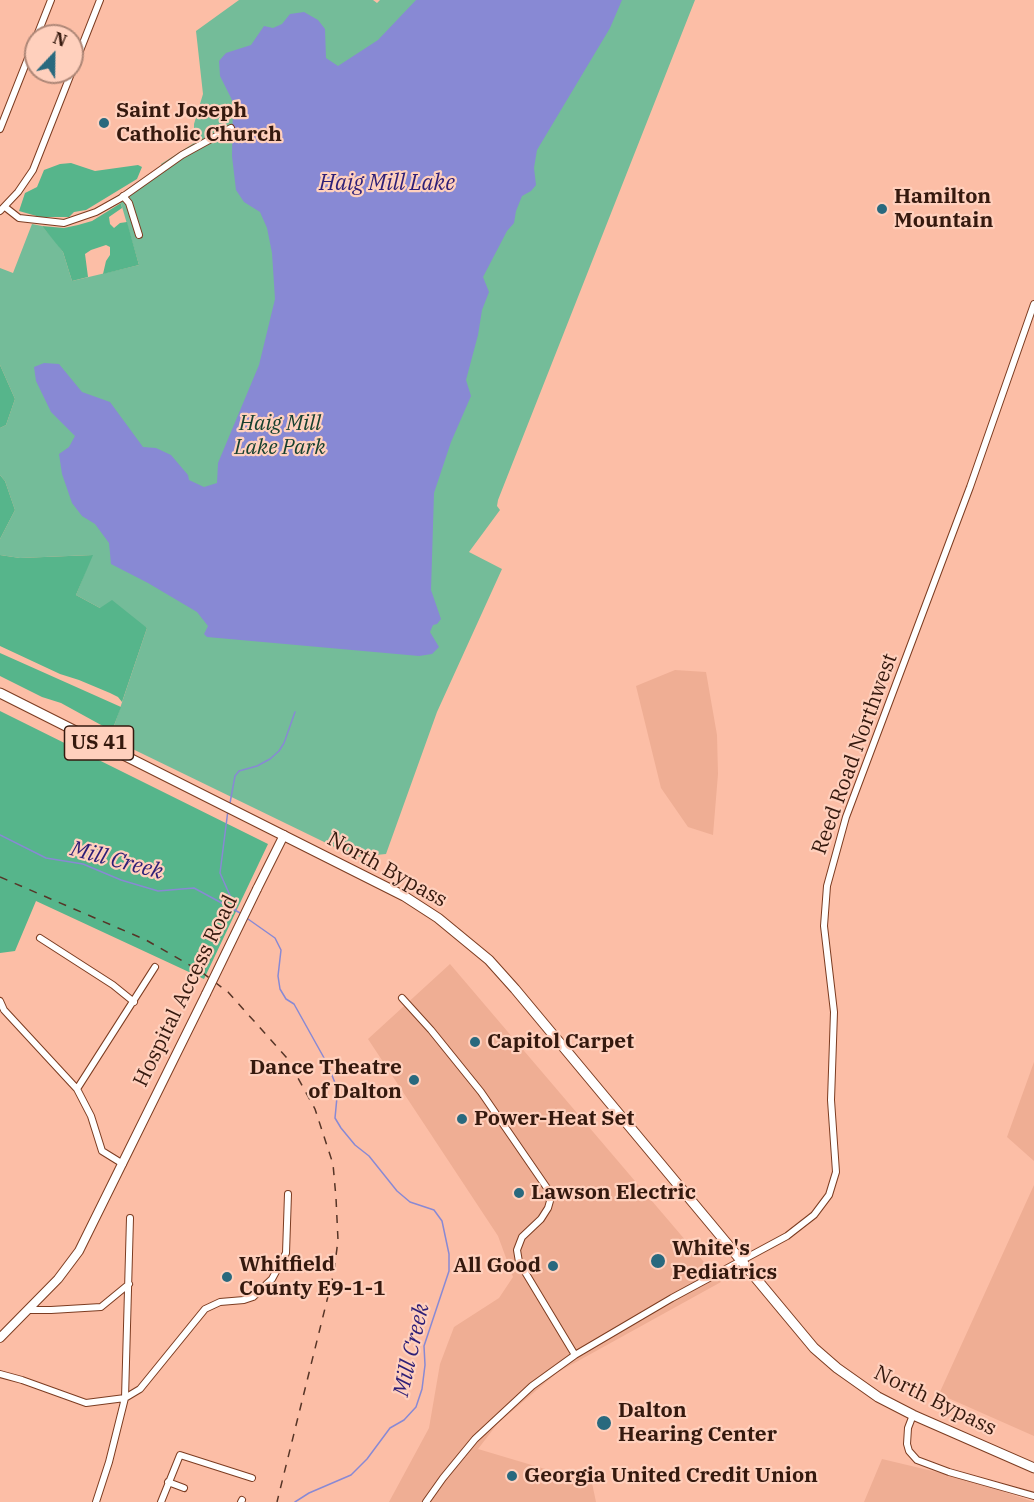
<!DOCTYPE html>
<style>
body{margin:0}
#map{position:relative;width:1034px;height:1502px;overflow:hidden;background:#fcbea6;font-family:"IBM Plex Serif",serif}
canvas{display:block}
.north{position:absolute;left:24px;top:24px;width:60px;height:60px;box-sizing:border-box;background:#ffd0bd;border:2px solid #ae8777;border-radius:50%;rotate:22deg;font-size:16px;font-weight:700;line-height:24px;text-align:center;color:#35190e}
.north::after{content:'';display:block;margin:auto;width:21px;height:27px;background:#29697e;clip-path:polygon(50% 0,100% 100%,50% 72%,0 100%)}
</style>
<div id="map">
<canvas width="1034" height="1502"></canvas>
<div class="north">N</div>
</div>
<script>
const ctx = document.querySelector('canvas').getContext('2d');
ctx.lineJoin = 'round';
function fillPath(path, color) { ctx.fillStyle = color; ctx.fill(path, 'evenodd'); }
const shape = rows => new Path2D(rows.map(r => 'M' + r).join(''));
function strokePath(path, color, width, dash) { ctx.strokeStyle = color; ctx.lineWidth = width; ctx.lineCap = dash ? 'butt' : 'round'; ctx.setLineDash(dash || []); ctx.stroke(path); }
function drawText(font, color, halo, rows, align = 'center') {
  ctx.font = font + ' "IBM Plex Serif",serif'; ctx.lineWidth = 4.5; ctx.setLineDash([]); ctx.textBaseline = 'middle'; ctx.strokeStyle = halo; ctx.fillStyle = color; for (const [text, x, y, turn = 0] of rows) {
    ctx.save(); ctx.translate(x, y); ctx.rotate((+turn || 0) * Math.PI / 180); ctx.textAlign = isNaN(turn) ? turn : align; if (halo) ctx.strokeText(text, 0, 0); ctx.fillText(text, 0, 0); ctx.restore();
  }
}
fillPath(shape([
 [675,670,706,672,717,735,718,774,713,835,688,827,661,788,636,686],
 [450,964,721,1282,558,1372,498,1423,478,1449,592,1483,596,1502,389,1502,429,1428,440,1364,454,1327,499,1298,513,1277,498,1236,368,1039],
 [1034,1062,1034,1161,1007,1137],
 [1034,1185,1034,1436,939,1394],
 [882,1459,966,1479,1034,1502,864,1502]
]), '#efae94');
fillPath(shape([
 [239,0,373,0,377,3,380,0,695,0,498,500,497,506,500,510,469,552,502,569,437,712,386,854,355,857,110,738,147,628,100,608,76,595,92,555,20,558,0,555,0,539,15,510,5,481,0,475,0,428,6,425,15,399,0,365,0,268,13,273,32,224,42,226,56,242,63,252,72,281,139,265,120,200,162,167,161,164,194,143,194,124,203,94,196,31]
]), '#74bc99');
fillPath(shape([
 [71,163,95,171,138,165,142,167,137,179,86,210,74,212,69,217,40,217,19,211,25,193,37,187,44,170,60,164],
 [121,203,122,208,109,217,110,224,114,228,120,223,127,222,139,265,103,274,106,261,110,255,110,247,106,245,91,250,85,254,88,277,72,281,63,252,42,226,64,228,78,225,92,221],
 [0,365,15,399,6,425,0,428],
 [0,475,5,481,15,510,0,539],
 [0,555,20,558,93,555,76,595,100,608,112,600,147,628,122,702,118,697,110,693,79,680,60,674,0,646],
 [0,653,121,707,112,731,61,703,42,697,0,676],
 [0,711,268,844,204,979,36,901,15,951,0,953]
]), '#56b58b');
fillPath(shape([
 [416,0,622,0,610,28,537,150,534,168,536,185,531,191,522,196,516,211,514,223,507,231,483,277,489,292,482,310,478,335,466,380,471,396,451,442,434,493,431,590,441,619,437,624,433,625,430,632,439,647,432,654,419,656,207,637,204,634,208,626,197,612,148,583,111,564,109,543,95,524,82,516,72,503,62,474,59,454,69,447,75,436,51,412,36,381,34,367,44,363,59,364,82,392,110,402,143,447,156,448,171,455,188,475,189,480,204,487,217,483,218,463,259,365,275,299,272,253,267,228,260,212,244,202,236,190,232,156,233,102,220,76,219,61,226,53,251,45,264,26,273,28,282,24,290,14,304,12,318,20,325,29,326,58,338,66,378,40]
]), '#8889d4');
strokePath(shape([
 [230,803,235,776,239,771,257,766,270,759,279,751,284,743,295,712],
 [228,810,220,873,236,909],
 [0,835,46,858,83,864,121,880,158,891,194,888,242,914],
 [248,919,275,938,281,950,278,976,280,989,286,999,294,1004,328,1065,335,1083,337,1097,335,1118,341,1128,355,1145,369,1156,397,1191,410,1202,434,1210,442,1221,449,1254,449,1271,424,1346,425,1365,422,1389,416,1407,404,1420,390,1428,367,1459,351,1475,309,1493,295,1502]
]), '#8889d4', 1.5);
const minor = shape([
 [0,129,51,0],
 [123,196,129,203,139,235],
 [5,207,19,218,64,223,96,212,121,198,182,155,231,128],
 [0,211,18,192,33,170,100,0],
 [40,938,113,985,134,1002],
 [402,998,431,1030,481,1092,547,1188,550,1201,548,1208,541,1219,522,1237,517,1250,519,1262,575,1355],
 [0,1001,4,1010,77,1089,91,1116,102,1151,123,1164],
 [77,1089,155,967],
 [28,1310,51,1310,101,1307,129,1284],
 [0,1374,22,1380,86,1403,125,1398,140,1389,205,1309,220,1302,244,1300,253,1297,272,1279,286,1253,288,1194],
 [913,1415,908,1428,907,1444,909,1451,917,1460,949,1472,1034,1496],
 [168,1482,184,1488],
 [96,1502,109,1462,125,1398,130,1218],
 [161,1502,180,1455,252,1478],
 [241,1502,242,1500],
 [426,1502,443,1478,475,1439,532,1386,575,1355,672,1298,787,1236,814,1215,829,1195,836,1172,831,1100,834,1012,824,926,827,886,846,817,970,487,1034,304]
]);
const major = shape([
 [257,889,284,835],
 [0,1338,58,1279,79,1251,206,994]
]);
const highway = shape([
 [0,693,404,896,438,918,489,960,515,989,814,1348,837,1368,878,1397,913,1415,1034,1468]
]);
strokePath(minor, '#7c3c21', 8);
strokePath(major, '#7c3c21', 10);
strokePath(highway, '#7c3c21', 11);
strokePath(minor, '#fff', 6);
strokePath(major, '#fff', 8);
strokePath(highway, '#fff', 9);
strokePath(shape([
 [0,877,146,940,200,971,228,992,287,1058,315,1109,333,1164,336,1198,338,1240,334,1272,277,1502]
]), '#563527', 1.5, [8, 8]);
const majorBridge = shape([
 [206,994,257,889]
]);
strokePath(majorBridge, '#7c3c21', 10, []);
strokePath(majorBridge, '#fff', 8);
for (const [x, y, r, color] of [
 [104,123,6,"#29697e"],
 [882,209,6,"#29697e"],
 [475,1042,6,"#29697e"],
 [414,1080,6,"#29697e"],
 [462,1119,6,"#29697e"],
 [519,1193,6,"#29697e"],
 [658,1261,8,"#29697e"],
 [553,1266,6,"#29697e"],
 [227,1277,6,"#29697e"],
 [604,1423,8,"#29697e"],
 [512,1476,6,"#29697e"]
]) { const dot = new Path2D(); dot.arc(x, y, r, 0, 2 * Math.PI); ctx.fillStyle = color; ctx.fill(dot); strokePath(dot, '#ffd0bd', 2); }
for (const [x, y, w] of [
 [99,743,69]
]) { const box = new Path2D(); box.roundRect(x - w / 2, y - 17, w, 34, 4.5); ctx.fillStyle = '#ffd0bd'; ctx.fill(box); strokePath(box, '#35190e', 1.5); }
drawText('bold 20px', '#35190e', null, [
 ["US 41",99,743]
]);
drawText('bold 21px', '#35190e', '#ffd0bd', [
 ["Saint Joseph",116,111],
 ["Catholic Church",116,135],
 ["Hamilton",894,197],
 ["Mountain",894,221],
 ["Capitol Carpet",487,1042],
 ["Dance Theatre",402,1068,"right"],
 ["of Dalton",402,1092,"right"],
 ["Power-Heat Set",474,1119],
 ["Lawson Electric",531,1193],
 ["White's",672,1249],
 ["Pediatrics",672,1273],
 ["Whitfield",239,1265],
 ["County E9-1-1",239,1289],
 ["All Good",541,1266,"right"],
 ["Dalton",618,1411],
 ["Hearing Center",618,1435],
 ["Georgia United Credit Union",524,1476]
], 'left');
drawText('italic 21px', '#17402f', '#ffd0bd', [
 ["Haig Mill",280,424],
 ["Lake Park",280,448]
]);
drawText('21px', '#35190e', '#ffd0bd', [
 ["Reed Road Northwest",855,754,-70],
 ["North Bypass",387,870,29],
 ["Hospital Access Road",186,991,-64],
 ["North Bypass",935,1401,26]
]);
drawText('italic 22px', '#2d1e76', '#ffd0bd', [
 ["Haig Mill Lake",387,184],
 ["Mill Creek",117,861,15],
 ["Mill Creek",412,1350,-77]
]);
</script>
